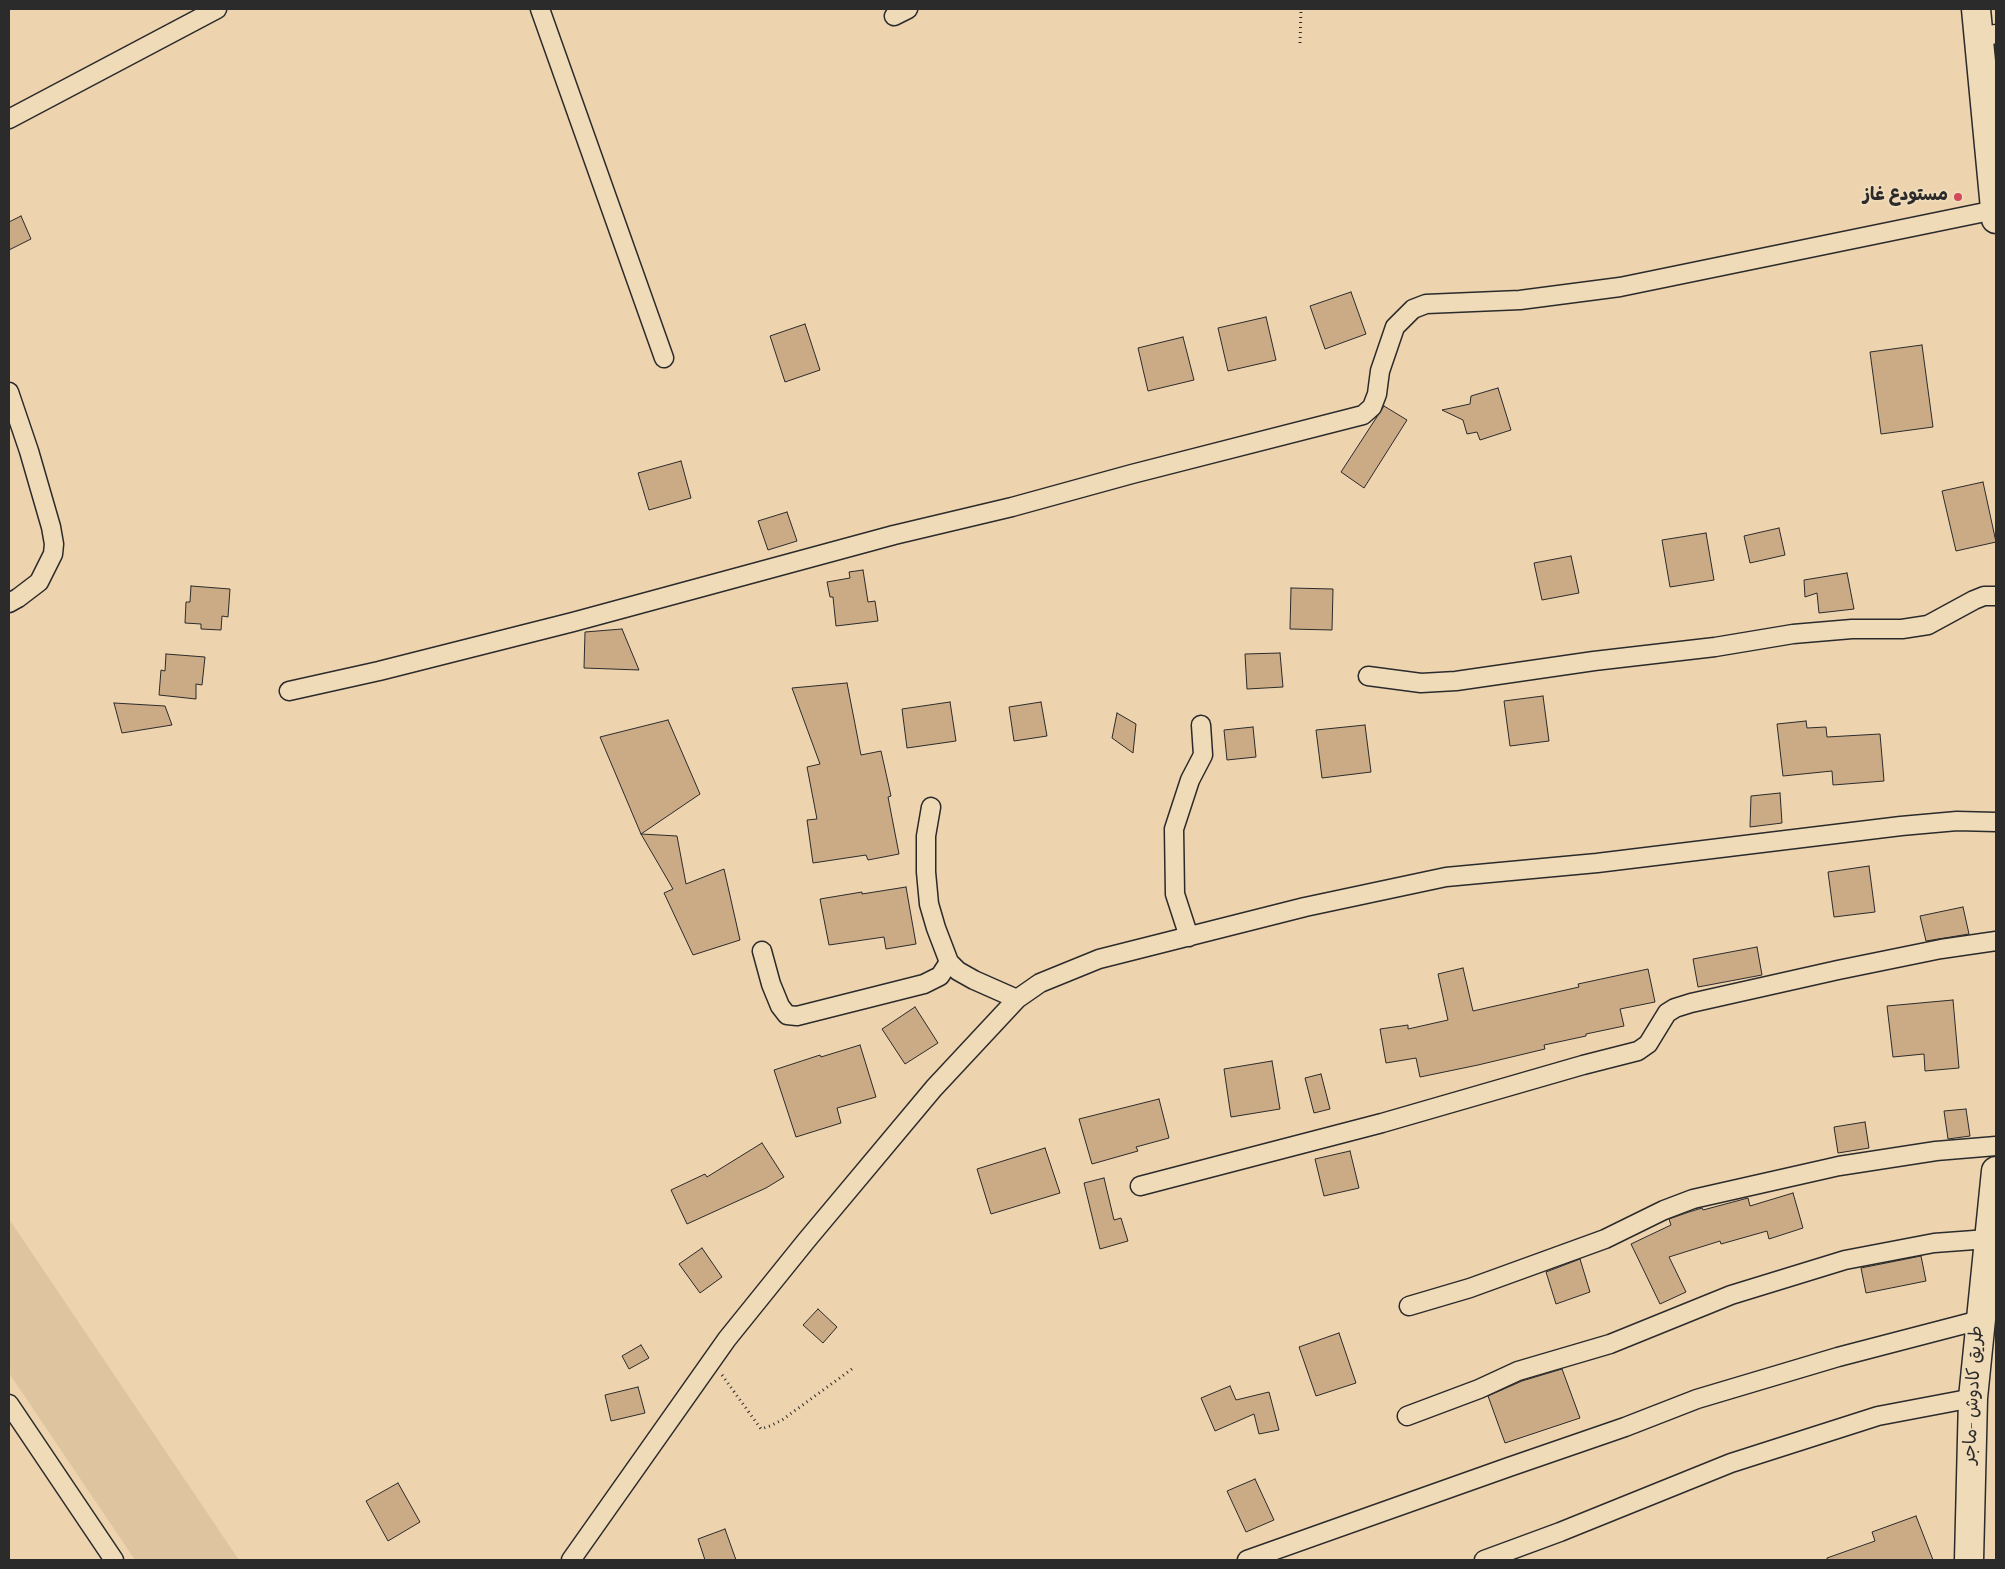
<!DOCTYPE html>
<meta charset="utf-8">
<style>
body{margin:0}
#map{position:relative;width:2005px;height:1569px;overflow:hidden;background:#edd3ae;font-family:"Indie Flower",sans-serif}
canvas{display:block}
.frame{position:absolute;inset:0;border:10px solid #2b2b2b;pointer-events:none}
</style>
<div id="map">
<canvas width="2005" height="1569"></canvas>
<div class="frame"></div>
</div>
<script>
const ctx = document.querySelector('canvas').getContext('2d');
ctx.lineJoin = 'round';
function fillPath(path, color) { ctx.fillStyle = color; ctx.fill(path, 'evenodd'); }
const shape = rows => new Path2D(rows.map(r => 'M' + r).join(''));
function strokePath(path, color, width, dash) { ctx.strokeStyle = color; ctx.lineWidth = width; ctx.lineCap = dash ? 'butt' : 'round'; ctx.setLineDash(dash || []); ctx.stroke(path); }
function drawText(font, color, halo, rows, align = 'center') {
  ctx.font = font + ' "Indie Flower","Playpen Sans Arabic",sans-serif'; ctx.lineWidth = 4; ctx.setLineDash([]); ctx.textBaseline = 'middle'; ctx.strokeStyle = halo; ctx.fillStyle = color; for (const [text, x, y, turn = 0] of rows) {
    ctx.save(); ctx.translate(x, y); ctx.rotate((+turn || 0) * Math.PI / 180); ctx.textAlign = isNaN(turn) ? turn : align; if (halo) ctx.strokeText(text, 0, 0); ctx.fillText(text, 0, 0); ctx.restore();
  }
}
fillPath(shape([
 [9,1219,239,1560,135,1560,9,1373]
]), '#dfc4a0');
const building = shape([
 [21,216,31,239,9,250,9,222,21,216],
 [1351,292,1366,334,1325,349,1310,306,1351,292],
 [1266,317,1276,360,1228,371,1218,328,1266,317],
 [805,324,820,370,785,382,770,336,805,324],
 [1183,337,1194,380,1148,391,1138,348,1183,337],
 [1922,345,1933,427,1881,434,1870,352,1922,345],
 [1498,388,1511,430,1480,440,1477,432,1467,434,1463,420,1442,410,1470,404,1471,396,1498,388],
 [1384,406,1407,420,1364,488,1341,472,1384,406],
 [681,461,691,498,649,510,638,473,681,461],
 [1983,482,1996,542,1956,551,1942,491,1983,482],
 [787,512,797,541,768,550,758,521,787,512],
 [1779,528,1785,555,1750,563,1744,536,1779,528],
 [1706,533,1714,580,1670,587,1662,540,1706,533],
 [1571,556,1579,593,1542,600,1534,563,1571,556],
 [863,570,868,602,875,601,878,621,836,626,833,597,830,597,827,582,850,578,849,572,863,570],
 [1847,573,1854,609,1819,613,1817,593,1805,597,1804,580,1847,573],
 [191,586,230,589,228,617,222,616,221,630,201,629,201,624,185,623,186,602,190,602,191,586],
 [1291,588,1333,589,1332,630,1290,629,1291,588],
 [622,629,639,670,584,668,585,632,622,629],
 [1280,653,1283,687,1247,689,1245,654,1280,653],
 [166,654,205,657,202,685,196,684,196,699,159,695,161,670,165,671,166,654],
 [847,683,861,755,881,751,891,796,888,797,899,854,868,860,866,855,813,863,807,820,817,819,807,767,820,764,792,688,847,683],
 [1543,696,1549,741,1510,746,1504,701,1543,696],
 [950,702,956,741,907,748,902,709,950,702],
 [1041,702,1047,736,1014,741,1009,707,1041,702],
 [114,703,165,706,172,725,122,733,114,703],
 [1117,713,1136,724,1133,753,1112,738,1117,713],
 [668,720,700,794,641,834,600,737,668,720],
 [1806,721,1807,728,1826,727,1827,737,1880,734,1884,781,1833,785,1832,771,1783,776,1777,724,1806,721],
 [1365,725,1371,772,1322,778,1316,730,1365,725],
 [1253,727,1256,757,1227,760,1224,730,1253,727],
 [1780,793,1782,823,1750,827,1751,796,1780,793],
 [641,834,677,836,686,884,724,869,740,940,693,955,664,893,673,889,641,834],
 [1869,866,1875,912,1834,917,1828,872,1869,866],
 [906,887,916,944,886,949,884,937,829,945,820,899,862,892,862,894,906,887],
 [1963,907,1969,934,1926,941,1920,916,1963,907],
 [1757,947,1762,975,1698,987,1693,959,1757,947],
 [1463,968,1473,1011,1579,987,1578,984,1648,969,1655,1002,1620,1009,1624,1026,1586,1034,1586,1036,1544,1045,1545,1049,1478,1065,1420,1077,1416,1058,1386,1063,1380,1029,1408,1025,1408,1029,1448,1020,1438,974,1463,968],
 [1953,1000,1959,1068,1925,1071,1924,1054,1893,1057,1887,1006,1953,1000],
 [915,1007,938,1043,905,1064,882,1029,915,1007],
 [860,1045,876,1097,837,1108,841,1123,796,1137,774,1070,820,1055,821,1057,860,1045],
 [1272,1061,1280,1109,1231,1117,1224,1069,1272,1061],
 [1321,1074,1330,1109,1314,1113,1305,1078,1321,1074],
 [1159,1099,1169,1138,1136,1147,1138,1151,1092,1164,1079,1119,1159,1099],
 [1966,1109,1970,1136,1948,1139,1944,1111,1966,1109],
 [1865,1122,1869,1148,1838,1153,1834,1127,1865,1122],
 [762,1143,784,1177,766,1188,687,1224,671,1190,705,1174,707,1177,762,1143],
 [1045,1148,1060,1193,991,1214,977,1169,1045,1148],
 [1350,1151,1359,1188,1324,1196,1315,1159,1350,1151],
 [1104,1178,1114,1220,1121,1218,1128,1241,1100,1249,1084,1183,1104,1178],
 [1793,1193,1803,1228,1769,1239,1767,1231,1721,1244,1720,1241,1669,1257,1686,1292,1660,1304,1631,1244,1671,1225,1669,1219,1689,1212,1702,1208,1703,1210,1748,1198,1750,1206,1793,1193],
 [702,1248,722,1277,700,1293,679,1264,702,1248],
 [1921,1256,1926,1281,1866,1293,1861,1268,1921,1256],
 [1580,1259,1590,1292,1556,1304,1546,1272,1580,1259],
 [818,1309,837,1327,823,1343,803,1325,818,1309],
 [1339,1333,1356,1383,1316,1396,1299,1347,1339,1333],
 [641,1345,649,1358,629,1369,622,1356,641,1345],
 [1562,1369,1580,1418,1505,1443,1488,1396,1522,1381,1562,1369],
 [1230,1386,1236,1400,1269,1392,1279,1430,1259,1434,1254,1414,1215,1431,1201,1398,1230,1386],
 [638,1387,645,1413,611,1421,605,1395,638,1387],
 [1255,1479,1274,1520,1246,1532,1227,1491,1255,1479],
 [398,1483,420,1522,388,1541,366,1501,398,1483],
 [1916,1516,1933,1560,1827,1560,1827,1558,1875,1541,1872,1532,1916,1516],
 [725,1529,736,1560,705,1560,698,1539,725,1529]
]);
fillPath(building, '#cbaa86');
strokePath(building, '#2b2b2b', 1);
const minor = shape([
 [540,9,664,358],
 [894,16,908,9],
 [1978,37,1996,34],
 [9,119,217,9],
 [9,392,29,451,51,527,54,544,53,554,39,582,18,598,9,603],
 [1368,676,1421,683,1456,681,1594,661,1715,647,1793,634,1852,629,1902,629,1928,625,1974,600,1984,596,1996,596],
 [289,691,379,671,573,622,894,535,1012,507,1132,474,1363,415,1372,407,1377,394,1380,371,1395,327,1413,309,1426,304,1520,300,1620,287,1995,210],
 [931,807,926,836,926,872,929,904,936,928,949,962,958,971,974,980,1017,999],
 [1189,937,1175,894,1174,829,1190,780,1203,755,1201,725],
 [762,951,771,984,780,1006,787,1015,797,1016,924,984,940,976,949,962],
 [1140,1186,1382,1123,1583,1065,1638,1051,1648,1044,1667,1013,1675,1008,1691,1003,1838,970,1941,949,1996,941],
 [1409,1306,1470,1288,1605,1239,1664,1210,1693,1199,1839,1166,1936,1151,1996,1146],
 [9,1404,114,1560],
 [1407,1416,1479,1389,1518,1371,1610,1344,1731,1295,1845,1260,1934,1243,1988,1239],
 [571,1560,727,1339,806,1241,934,1088,1017,999,1040,983,1099,959,1305,907,1446,877,1597,863,1901,826,1957,821,1996,822],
 [1247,1560,1509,1467,1625,1427,1697,1399,1838,1357,1980,1320],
 [1484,1560,1560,1532,1731,1463,1878,1416,1973,1398]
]);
const trunk = shape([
 [1976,9,1996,219],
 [1969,1560,1973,1398,1996,1171]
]);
strokePath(minor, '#2b2b2b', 21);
strokePath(trunk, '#2b2b2b', 31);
strokePath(shape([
 [1300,43,1301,9],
 [722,1375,761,1429,770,1426,782,1420,852,1369]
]), '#2b2b2b', 3, [1, 4]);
strokePath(minor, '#f0dbb9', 18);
strokePath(trunk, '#f0dbb9', 28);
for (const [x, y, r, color] of [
 [1958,197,5,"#d1495b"]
]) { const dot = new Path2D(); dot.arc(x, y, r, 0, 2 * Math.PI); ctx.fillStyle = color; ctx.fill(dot); strokePath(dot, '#f0dbb9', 2); }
drawText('bold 18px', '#2b2b2b', '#f0dbb9', [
 ["مستودع غاز",1948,197]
], 'right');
drawText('18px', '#2b2b2b', '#f0dbb9', [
 ["طريق كادوش -ماجر",1975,1395,-87]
]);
</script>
